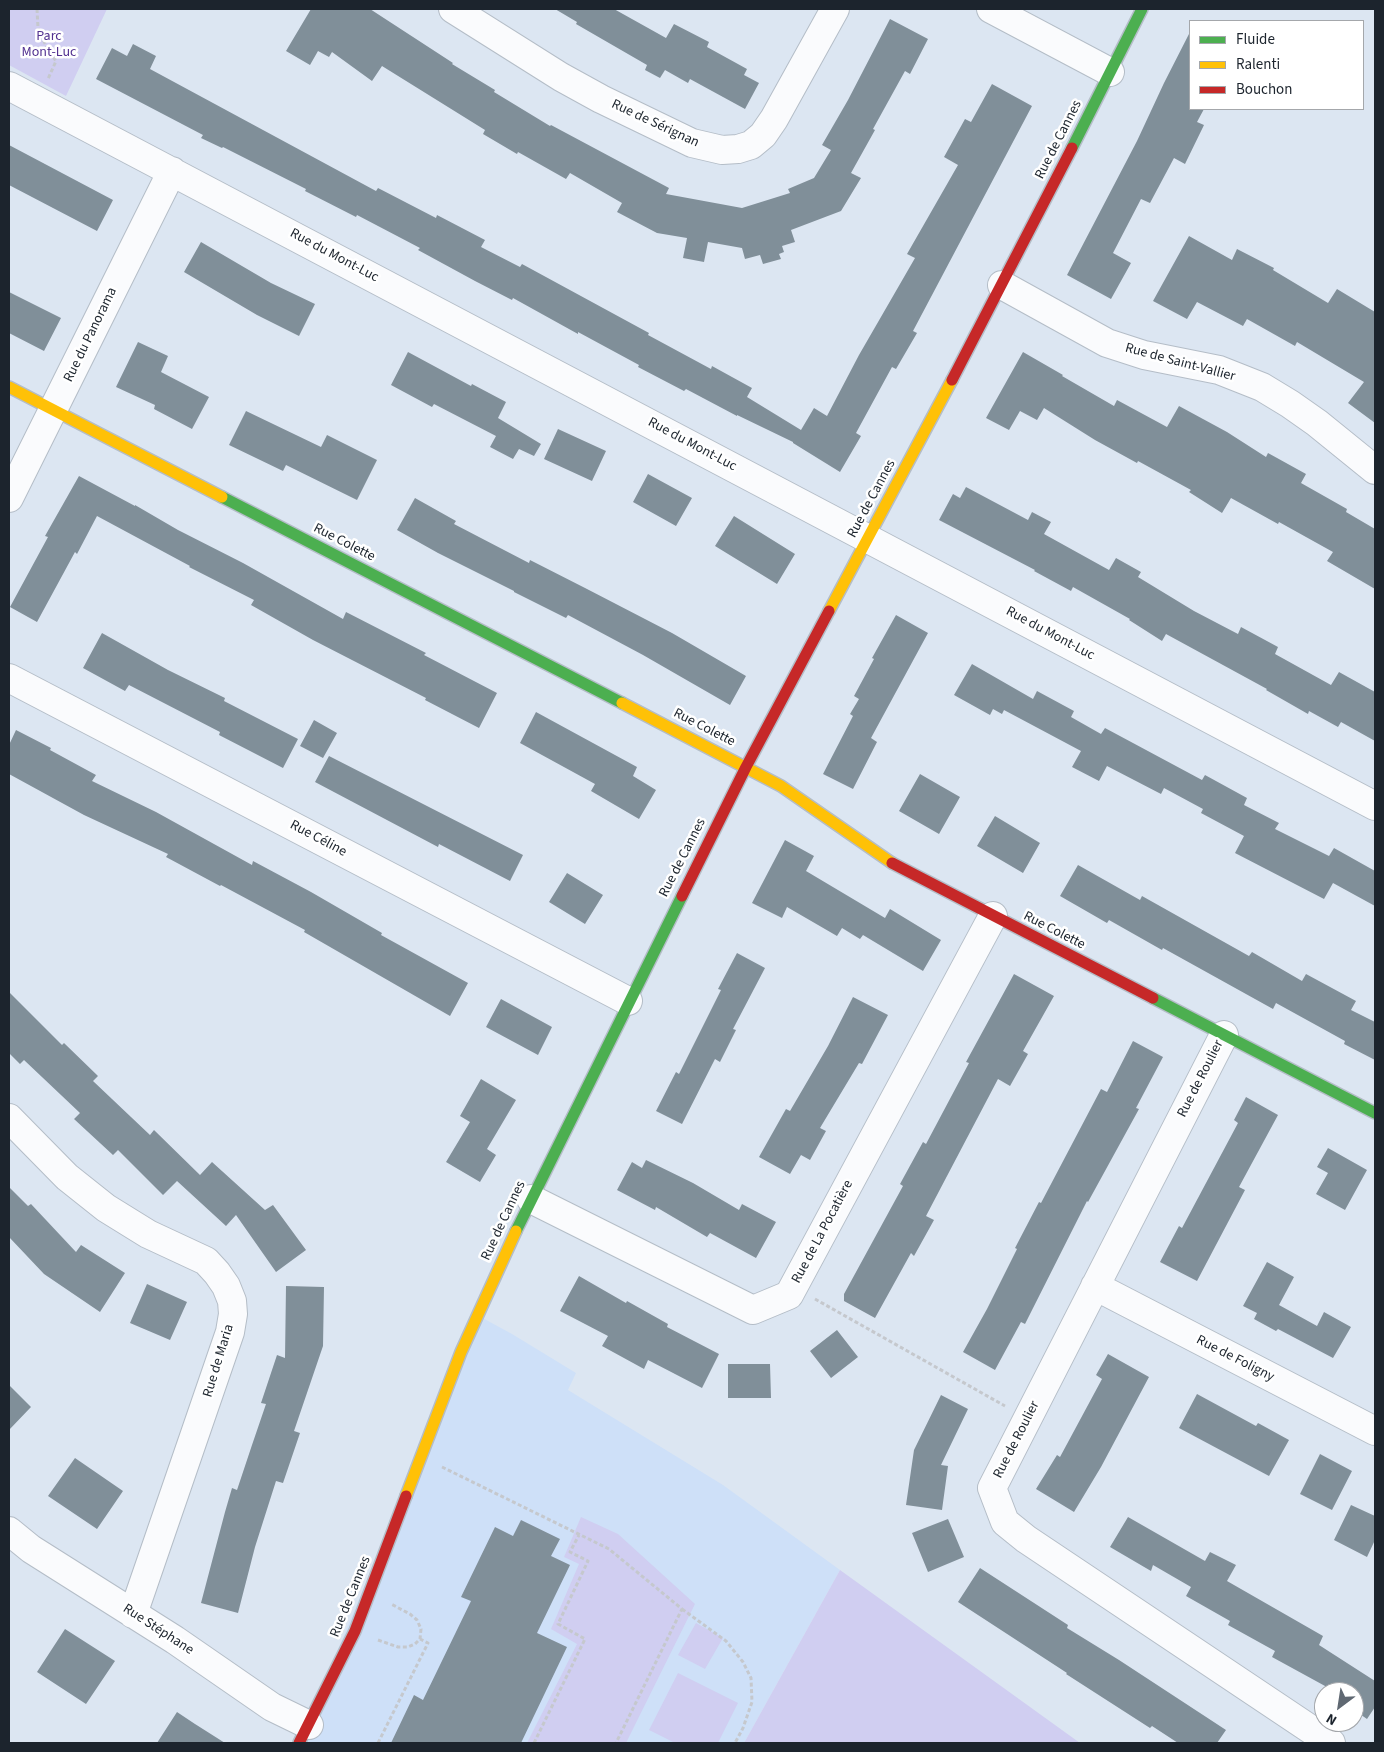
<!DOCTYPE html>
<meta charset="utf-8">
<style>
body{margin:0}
#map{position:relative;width:1384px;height:1752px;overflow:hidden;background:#dce6f2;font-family:"Source Sans 3",sans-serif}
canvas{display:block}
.frame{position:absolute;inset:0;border:10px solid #1c242d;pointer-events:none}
.legend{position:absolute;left:1189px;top:20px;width:175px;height:90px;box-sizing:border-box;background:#fff;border:1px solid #a4a7ab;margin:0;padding:6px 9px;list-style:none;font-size:15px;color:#1c242d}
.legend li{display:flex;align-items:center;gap:10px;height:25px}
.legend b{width:25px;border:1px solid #a4a7ab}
.north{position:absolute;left:1314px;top:1682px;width:50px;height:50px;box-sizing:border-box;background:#fff;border:1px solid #a4a7ab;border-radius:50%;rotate:211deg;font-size:14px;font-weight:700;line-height:20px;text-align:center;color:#1c242d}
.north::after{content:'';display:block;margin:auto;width:18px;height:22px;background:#5f6872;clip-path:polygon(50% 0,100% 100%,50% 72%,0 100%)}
</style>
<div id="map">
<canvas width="1384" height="1752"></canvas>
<div class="frame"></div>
<ul class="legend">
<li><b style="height:6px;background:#4caf50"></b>Fluide</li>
<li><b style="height:6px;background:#ffc107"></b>Ralenti</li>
<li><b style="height:6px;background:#c62828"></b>Bouchon</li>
</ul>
<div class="north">N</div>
</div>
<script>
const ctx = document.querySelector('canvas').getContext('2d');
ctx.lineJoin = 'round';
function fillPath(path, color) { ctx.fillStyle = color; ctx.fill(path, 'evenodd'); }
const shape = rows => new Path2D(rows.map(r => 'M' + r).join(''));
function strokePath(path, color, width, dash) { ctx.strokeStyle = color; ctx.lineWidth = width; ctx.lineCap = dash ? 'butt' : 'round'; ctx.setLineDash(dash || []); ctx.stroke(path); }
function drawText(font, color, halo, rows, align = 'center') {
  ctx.font = font + ' "Source Sans 3",sans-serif'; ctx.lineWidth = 5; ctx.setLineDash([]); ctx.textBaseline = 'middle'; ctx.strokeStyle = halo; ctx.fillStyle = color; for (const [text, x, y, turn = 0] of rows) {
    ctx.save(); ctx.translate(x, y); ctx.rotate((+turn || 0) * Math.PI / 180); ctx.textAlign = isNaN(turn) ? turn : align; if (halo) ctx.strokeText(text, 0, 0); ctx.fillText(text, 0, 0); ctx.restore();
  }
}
fillPath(shape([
 [477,1315,512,1334,576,1373,568,1390,723,1485,840,1570,744,1743,299,1743]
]), '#cee0f8');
fillPath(shape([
 [9,9,107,9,66,96,9,65],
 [581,1517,618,1534,695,1604,626,1743,527,1743,577,1644,551,1629,579,1564,564,1557],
 [840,1570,1080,1743,744,1743],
 [696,1623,723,1638,705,1669,678,1655],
 [678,1673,738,1703,718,1743,675,1743,649,1730]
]), '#d0cef1');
fillPath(shape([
 [311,9,370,9,453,63,452,64,495,90,494,92,550,126,551,125,669,188,666,194,742,208,790,193,788,189,814,178,831,150,822,145,848,100,890,19,928,39,910,74,905,71,873,129,875,130,851,173,861,178,841,211,791,230,795,242,782,246,784,252,779,254,781,259,763,264,760,255,745,259,742,248,708,242,704,262,683,258,687,238,657,233,617,212,622,203,570,173,566,179,518,152,517,154,483,134,485,130,382,66,372,81,332,52,329,57,318,51,310,65,286,51],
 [555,9,614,9,666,38,674,24,709,42,707,47,747,69,744,75,759,83,745,109,690,79,688,83,665,70,660,78,645,70,647,65,576,24,577,22],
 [1190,32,1190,109,1204,109,1197,122,1204,125,1185,164,1174,158,1150,203,1141,199,1113,253,1131,263,1111,299,1067,275,1137,141,1164,83],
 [133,44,156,56,150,69,376,191,378,188,436,218,437,215,485,240,481,247,520,267,522,264,649,333,648,335,711,369,712,366,752,388,747,397,801,430,814,408,827,416,859,355,915,258,907,254,958,165,944,157,965,119,971,122,992,84,1032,106,913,331,917,333,896,369,892,367,856,433,861,436,840,472,793,443,793,442,737,415,737,416,686,389,684,391,638,367,639,365,578,332,578,334,513,298,512,300,475,281,418,250,420,248,357,215,356,217,305,191,306,189,223,147,222,148,201,138,203,135,96,79,112,48,127,56],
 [9,145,113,200,97,231,9,185],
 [1189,236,1232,260,1237,249,1274,268,1273,270,1328,303,1337,289,1375,312,1375,423,1348,403,1364,382,1297,342,1295,346,1247,319,1243,326,1197,302,1187,319,1153,301],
 [201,242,271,283,315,304,299,336,257,315,184,272],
 [9,292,61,318,44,351,9,333],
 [138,342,168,356,161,372,209,397,192,429,154,409,155,405,116,387],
 [408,352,471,386,472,384,506,402,498,418,541,444,534,456,519,449,513,459,490,447,496,436,434,404,432,407,391,385],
 [1023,352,1063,375,1062,376,1114,406,1117,400,1167,427,1179,406,1227,432,1266,457,1268,453,1306,474,1301,483,1347,509,1346,512,1375,529,1375,589,1327,561,1333,552,1279,522,1278,524,1231,498,1222,513,1189,492,1191,490,1138,461,1137,463,1095,440,1044,408,1037,420,1020,411,1009,430,986,418],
 [246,411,321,447,327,435,377,460,357,500,286,465,283,471,229,445],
 [558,429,606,451,592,481,544,459],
 [648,474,692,498,676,526,633,502],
 [79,476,135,506,135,505,178,530,243,563,343,619,346,612,426,653,424,655,497,693,479,728,425,700,426,698,313,640,251,605,254,600,189,567,190,566,97,516,77,554,75,552,37,622,10,607,48,537,45,536],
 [966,487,1028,520,1032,512,1051,522,1044,534,1109,570,1116,558,1141,572,1138,577,1194,611,1238,634,1241,627,1278,647,1275,654,1331,685,1339,672,1375,692,1375,741,1341,722,1338,727,1309,711,1308,714,1266,690,1267,689,1166,634,1162,641,1129,620,1130,619,1073,587,1071,591,1034,571,1035,570,939,520,953,494,960,498],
 [415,498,456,521,454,524,529,563,530,560,587,589,672,633,746,676,730,705,643,655,568,615,566,618,514,592,514,591,438,553,397,530],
 [734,516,795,554,777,584,715,546],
 [896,615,928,633,871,738,877,742,853,789,823,774,853,716,850,714,859,699,854,696,874,659,872,658],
 [102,633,168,670,225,698,224,701,298,739,283,768,219,735,220,732,129,685,125,691,83,668],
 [972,664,1033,699,1037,691,1074,711,1071,717,1101,734,1105,728,1202,780,1205,775,1247,798,1244,805,1279,823,1275,829,1329,856,1334,848,1375,871,1375,906,1333,883,1324,899,1235,853,1244,836,1201,813,1203,809,1164,788,1161,794,1107,766,1099,781,1072,767,1081,751,1004,710,1002,714,993,709,990,715,954,695],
 [536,712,637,767,633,776,656,790,639,819,591,791,595,784,520,743],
 [314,720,337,733,323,758,300,746],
 [16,730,51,748,50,750,96,775,92,781,156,812,252,865,253,861,311,892,382,933,381,935,468,983,450,1016,304,932,305,930,221,885,220,886,166,857,168,854,84,815,9,774,9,745],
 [329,756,523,855,510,881,439,844,438,847,315,782],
 [920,774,960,797,939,834,899,811],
 [995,816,1040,843,1023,873,977,846],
 [785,840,814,856,806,871,885,918,890,909,941,940,923,971,863,935,860,939,842,928,837,936,787,907,782,918,752,903],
 [1078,865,1140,900,1142,896,1249,956,1252,952,1302,981,1306,974,1356,1001,1351,1010,1375,1022,1375,1060,1344,1044,1345,1041,1276,1003,1273,1009,1163,948,1162,950,1109,920,1107,923,1060,896],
 [567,873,603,895,585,924,549,902],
 [737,953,765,968,733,1029,736,1030,720,1062,715,1059,682,1124,656,1111,676,1072,679,1074,721,990,718,989],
 [1014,974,1054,996,1023,1051,1028,1054,1010,1086,998,1079,926,1216,934,1220,914,1256,911,1253,875,1318,844,1301,844,1294,903,1186,900,1184,923,1142,926,1144,969,1063,966,1062],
 [9,992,62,1045,64,1043,98,1076,93,1081,150,1135,154,1130,200,1175,212,1162,265,1210,273,1205,306,1250,276,1272,236,1215,226,1226,177,1181,163,1195,118,1150,113,1155,74,1119,80,1113,24,1060,20,1064,9,1053],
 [853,997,888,1015,862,1064,859,1063,820,1128,826,1131,810,1160,801,1155,790,1174,759,1157,786,1109,790,1111,828,1046],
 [501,999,552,1027,538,1055,486,1027],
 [1133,1041,1163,1057,1136,1108,1139,1109,1088,1202,1087,1201,1025,1324,1021,1322,995,1370,963,1352,987,1309,1017,1249,1015,1248,1039,1202,1041,1203,1101,1089,1107,1092],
 [481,1079,516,1100,487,1149,496,1155,480,1182,446,1162,470,1122,460,1116],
 [1246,1097,1278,1115,1239,1187,1245,1190,1197,1281,1160,1262,1179,1226,1182,1228,1238,1123,1234,1120],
 [1328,1148,1367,1170,1345,1210,1316,1194,1328,1173,1317,1167],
 [646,1160,693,1183,739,1210,742,1204,776,1222,756,1258,710,1233,707,1237,656,1207,655,1210,617,1190,632,1162,642,1168],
 [9,1187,28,1206,31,1204,76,1252,81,1245,125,1273,100,1312,44,1274,9,1237],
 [1267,1262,1294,1277,1279,1305,1317,1326,1324,1312,1351,1327,1333,1358,1278,1329,1276,1331,1254,1319,1257,1313,1243,1306],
 [579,1276,626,1303,627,1301,668,1324,667,1327,719,1354,702,1388,648,1360,644,1369,602,1346,608,1336,560,1311],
 [147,1284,187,1302,170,1340,130,1323],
 [286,1286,324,1287,323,1346,294,1431,300,1433,283,1483,276,1481,255,1547,238,1613,201,1603,225,1512,232,1488,237,1490,252,1445,266,1404,261,1403,277,1355,285,1358],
 [837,1330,858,1357,831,1378,810,1351],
 [1108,1354,1149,1377,1101,1467,1074,1512,1036,1489,1057,1455,1060,1457,1102,1379,1096,1375],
 [728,1364,770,1364,771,1398,728,1398],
 [9,1385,31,1407,9,1430],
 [1197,1394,1256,1426,1258,1423,1289,1440,1269,1476,1179,1428],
 [941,1395,968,1409,941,1465,948,1466,942,1510,906,1505,914,1450],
 [1320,1454,1352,1471,1332,1510,1300,1494],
 [75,1458,123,1491,97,1529,48,1496],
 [1351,1505,1375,1516,1375,1540,1367,1557,1334,1540],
 [1128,1517,1205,1561,1210,1552,1236,1565,1227,1581,1323,1636,1319,1645,1375,1681,1375,1707,1367,1719,1354,1710,1354,1692,1336,1692,1272,1657,1275,1651,1228,1625,1230,1621,1186,1596,1191,1587,1153,1565,1151,1571,1110,1547],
 [948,1519,964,1557,928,1572,912,1533],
 [521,1520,560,1539,551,1556,570,1565,537,1633,567,1647,521,1743,391,1743,414,1695,423,1700,471,1601,461,1597,495,1527,513,1536],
 [980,1568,1068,1625,1067,1628,1119,1660,1226,1730,1217,1743,1178,1743,1152,1726,1150,1728,1066,1674,1067,1673,958,1602],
 [65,1629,115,1661,86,1704,37,1672],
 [177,1712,195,1724,225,1743,157,1743]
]), '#808f99');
const street = shape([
 [453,9,561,77,601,99,692,143,722,150,738,149,751,145,763,135,774,119,835,9],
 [991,9,1110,72],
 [9,86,1375,806],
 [1002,285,1107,343,1144,355,1219,370,1262,387,1290,404,1317,423,1375,470],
 [9,498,172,171],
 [9,678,628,1001],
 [1224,1035,992,1488,1005,1522,1026,1539,1331,1743],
 [9,1118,67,1177,106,1208,148,1234,206,1261,217,1273,226,1286,232,1301,233,1314,230,1332,133,1614],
 [531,1199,753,1310,789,1295,993,916],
 [1095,1286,1375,1431],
 [9,1531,31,1549,175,1640,272,1707,309,1725]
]);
const fast = shape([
 [1072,148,1142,9],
 [222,497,622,703],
 [1153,998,1375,1113],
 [516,1231,682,896]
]);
const slow = shape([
 [9,387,222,497],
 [829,611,952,380],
 [622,703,781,786,892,863],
 [406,1496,461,1352,516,1231]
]);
const jam = shape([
 [952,380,1072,148],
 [892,863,1153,998],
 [682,896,746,767,829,611],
 [299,1743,355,1631,406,1496]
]);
strokePath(street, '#b4bdc7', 30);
strokePath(fast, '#b4bdc7', 14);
strokePath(slow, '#b4bdc7', 14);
strokePath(jam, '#b4bdc7', 14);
strokePath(shape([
 [37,9,38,28,47,48,56,61,48,79],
 [815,1299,1005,1406],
 [442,1467,609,1549,682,1609,616,1743],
 [682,1609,726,1641,743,1662,751,1678,752,1702,743,1728,735,1743],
 [378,1640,398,1647,408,1647,415,1644,420,1639,421,1629,417,1620,410,1614,391,1604],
 [378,1743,428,1643,420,1639],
 [534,1743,585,1639,558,1624,588,1561,570,1552,579,1535]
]), '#c5c8cd', 3, [4, 2.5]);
strokePath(street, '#fafbfd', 28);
strokePath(fast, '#4caf50', 11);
strokePath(slow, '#ffc107', 11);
strokePath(jam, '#c62828', 11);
drawText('14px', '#523190', '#fff', [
 ["Parc",49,37],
 ["Mont-Luc",49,53]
]);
drawText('14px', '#1c242d', '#fff', [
 ["Rue de Sérignan",655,124,25],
 ["Rue de Cannes",1059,140,-63],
 ["Rue du Mont-Luc",334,256,28],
 ["Rue du Panorama",91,335,-64],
 ["Rue de Saint-Vallier",1180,363,15],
 ["Rue du Mont-Luc",692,445,28],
 ["Rue de Cannes",872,499,-62],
 ["Rue Colette",344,543,27],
 ["Rue du Mont-Luc",1050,634,28],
 ["Rue Colette",704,728,27],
 ["Rue Céline",318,839,28],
 ["Rue de Cannes",683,858,-63],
 ["Rue Colette",1054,931,27],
 ["Rue de Roulier",1201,1079,-63],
 ["Rue de Cannes",504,1221,-65],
 ["Rue de La Pocatière",823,1232,-62],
 ["Rue de Foligny",1235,1359,27],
 ["Rue de Maria",219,1361,-73],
 ["Rue de Roulier",1017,1440,-63],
 ["Rue de Cannes",351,1597,-68],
 ["Rue Stéphane",158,1630,33]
]);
</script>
